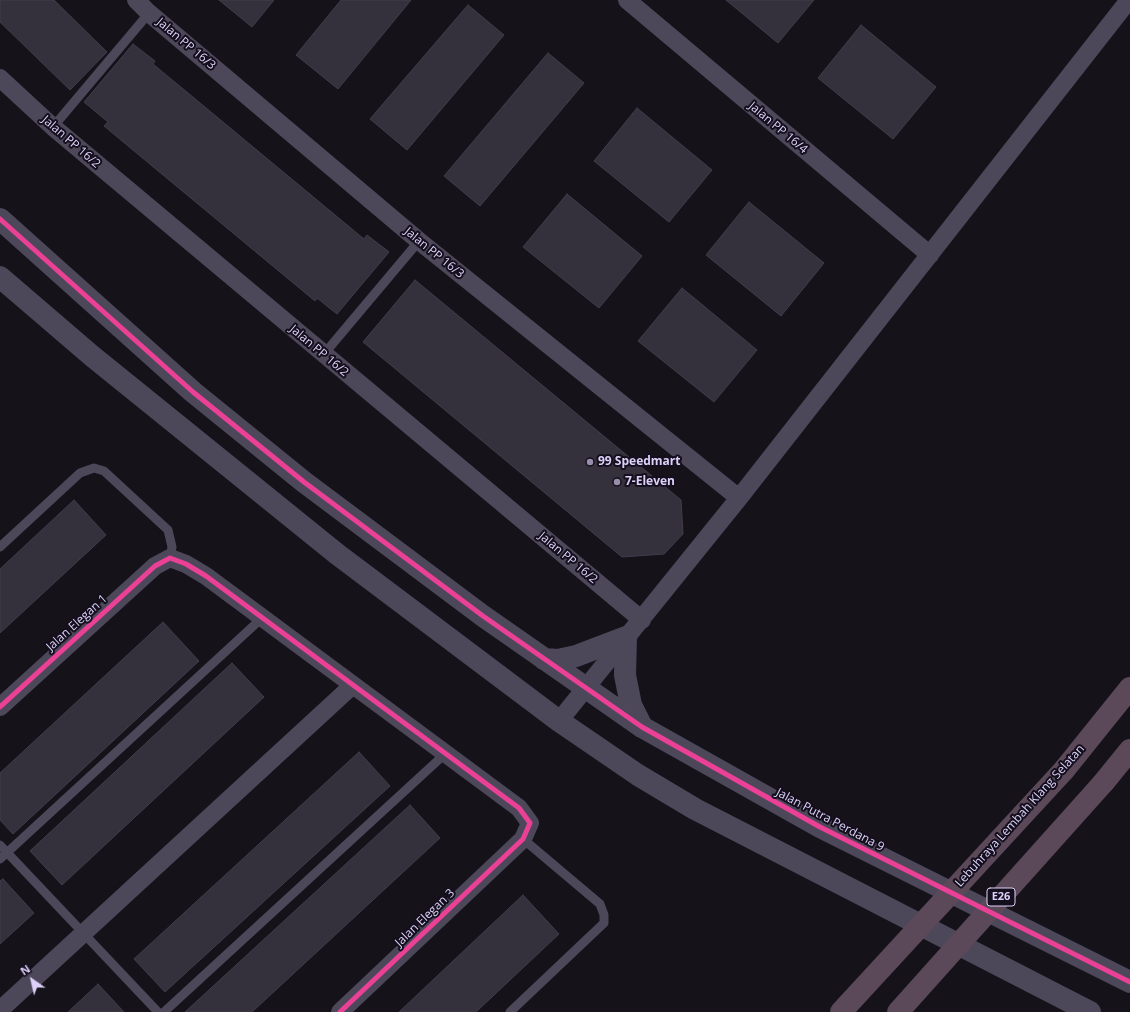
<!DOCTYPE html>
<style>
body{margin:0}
#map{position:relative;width:1130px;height:1012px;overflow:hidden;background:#15121a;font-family:"Open Sans",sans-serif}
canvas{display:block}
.north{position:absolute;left:12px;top:960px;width:40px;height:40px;-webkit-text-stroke:3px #140f1d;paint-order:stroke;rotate:326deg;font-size:11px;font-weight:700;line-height:16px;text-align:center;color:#ddd1f9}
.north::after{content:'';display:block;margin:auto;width:14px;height:18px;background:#ddd1f9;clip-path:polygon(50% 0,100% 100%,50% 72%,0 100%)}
</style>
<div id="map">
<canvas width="1130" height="1012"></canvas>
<div class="north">N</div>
</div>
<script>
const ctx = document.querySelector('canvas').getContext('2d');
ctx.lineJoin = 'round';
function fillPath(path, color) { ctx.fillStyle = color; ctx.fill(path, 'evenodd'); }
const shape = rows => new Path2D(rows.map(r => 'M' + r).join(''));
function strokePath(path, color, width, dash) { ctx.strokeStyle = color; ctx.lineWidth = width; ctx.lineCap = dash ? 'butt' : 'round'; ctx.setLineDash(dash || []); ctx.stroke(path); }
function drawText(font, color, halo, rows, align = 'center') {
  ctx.font = font + ' "Open Sans",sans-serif'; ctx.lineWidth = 4; ctx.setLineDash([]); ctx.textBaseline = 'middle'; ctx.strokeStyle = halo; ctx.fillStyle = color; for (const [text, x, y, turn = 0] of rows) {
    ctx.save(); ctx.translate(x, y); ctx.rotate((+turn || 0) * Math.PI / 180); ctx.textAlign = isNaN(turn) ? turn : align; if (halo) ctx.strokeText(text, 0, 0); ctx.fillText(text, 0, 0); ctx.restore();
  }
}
const building = shape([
 [0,0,54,0,107,52,70,90,0,22,0,0],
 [219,0,274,0,252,27,219,0],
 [341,0,411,0,338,89,296,55,341,0],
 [726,0,814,0,778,43,726,0],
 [468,5,504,35,407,150,370,119,468,5],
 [861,25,936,87,893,139,818,78,861,25],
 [133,44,155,61,153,64,364,239,367,235,389,252,337,314,317,298,315,301,104,126,108,122,84,102,133,44],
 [548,53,584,83,480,206,444,176,548,53],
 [637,108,712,170,669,222,594,161,637,108],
 [567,194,642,256,599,308,523,247,567,194],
 [749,202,824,263,781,316,706,255,749,202],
 [415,280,681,500,683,534,664,554,622,557,363,342,415,280],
 [682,288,757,350,714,402,638,341,682,288],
 [74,500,106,535,0,633,0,569,74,500],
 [163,622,199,661,13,834,0,820,0,773,163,622],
 [232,663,264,697,62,885,30,851,232,663],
 [359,752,390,786,165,992,134,959,359,752],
 [410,805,440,838,252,1012,185,1012,410,805],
 [3,879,34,913,0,944,0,881,3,879],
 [523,895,559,934,476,1012,399,1012,523,895],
 [98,984,124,1012,68,1012,98,984]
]);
fillPath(building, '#34303c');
strokePath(building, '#433c4d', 1);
strokePath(shape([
 [53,127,149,13],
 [324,354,419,241],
 [0,547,80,473,94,468,104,471,168,530,172,547,170,558],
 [0,845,158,1012],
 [0,859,262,618],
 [164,1012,446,753],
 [510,1012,604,923,604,915,600,904,523,839]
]), '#4c4859', 9);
strokePath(shape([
 [136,0,149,13,419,241,739,498],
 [627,0,930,255],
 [0,78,53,127,642,620],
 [0,707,155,566,170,558,186,564,206,576,519,808,530,823,523,839,340,1012],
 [559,721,739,498,1129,0],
 [0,1010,353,685]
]), '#4c4859', 18);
strokePath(shape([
 [0,219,193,392,304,482,483,616,642,727,820,827,1130,982],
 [0,277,92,356,337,554,559,721,638,775,695,809,1090,1012],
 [544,659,558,660,576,656,626,637,625,675,631,705,642,727]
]), '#4c4859', 22);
strokePath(shape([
 [1064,770,1130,688],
 [1104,782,1130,750]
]), '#5b4959', 22);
strokePath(shape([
 [841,1012,1064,770],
 [898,1012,1104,782]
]), '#5b4959', 22);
strokePath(shape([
 [0,219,193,392,304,482,483,616,642,727,820,827,1130,982],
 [0,707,155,566,170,558,186,564,206,576,519,808,530,823,523,839,340,1012]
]), '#ea4096', 5);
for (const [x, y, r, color] of [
 [590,462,4,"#978eab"],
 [617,482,4,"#978eab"]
]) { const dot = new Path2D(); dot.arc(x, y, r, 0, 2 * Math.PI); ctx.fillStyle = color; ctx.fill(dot); strokePath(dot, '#140f1d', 1.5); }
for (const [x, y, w] of [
 [1001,897,28]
]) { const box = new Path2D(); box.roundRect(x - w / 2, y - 9, w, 18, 3); ctx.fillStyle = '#140f1d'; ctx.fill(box); strokePath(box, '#ddd1f9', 1); }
drawText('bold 11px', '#ddd1f9', null, [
 ["E26",1001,897]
]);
drawText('12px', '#ddd1f9', '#140f1d', [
 ["Jalan PP 16/3",186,44,40],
 ["Jalan PP 16/4",778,128,40],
 ["Jalan PP 16/2",71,142,41],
 ["Jalan PP 16/3",434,253,39],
 ["Jalan PP 16/2",319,351,40],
 ["Jalan PP 16/2",568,558,40],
 ["Jalan Elegan 1",77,623,-42],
 ["Lebuhraya Lembah Klang Selatan",1020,816,-48],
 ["Jalan Putra Perdana 9",830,820,28],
 ["Jalan Elegan 3",425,918,-44]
]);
drawText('bold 12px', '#ddd1f9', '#140f1d', [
 ["99 Speedmart",598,462],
 ["7-Eleven",625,482]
], 'left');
</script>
